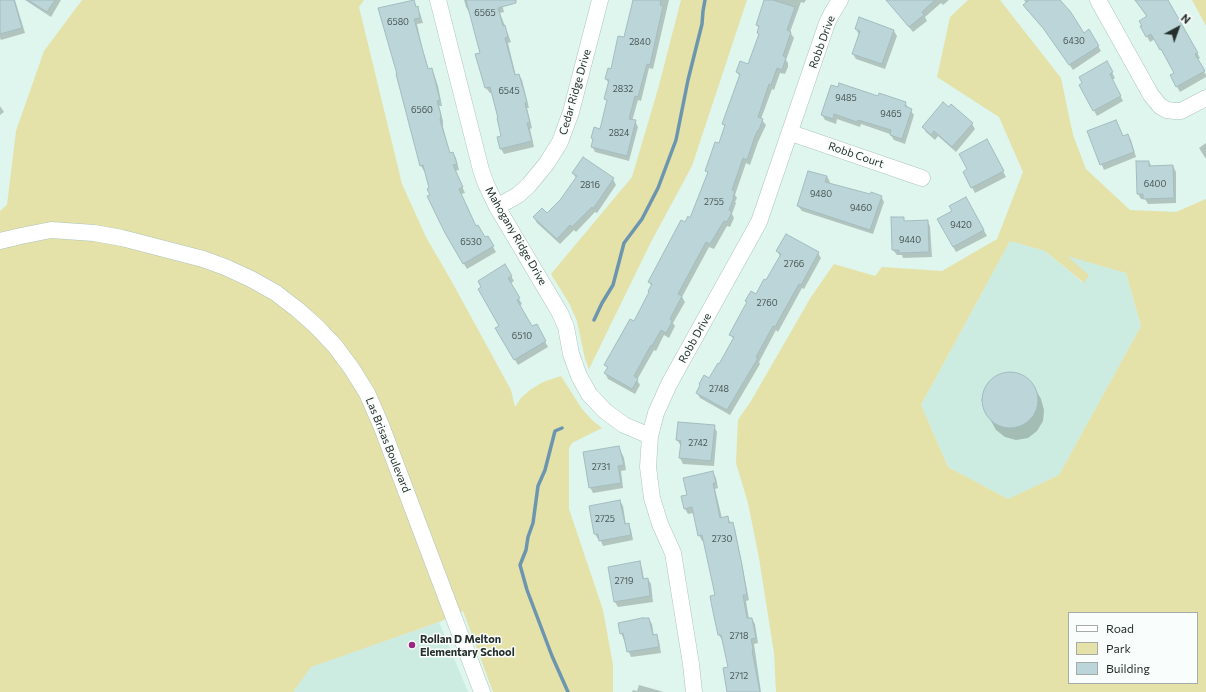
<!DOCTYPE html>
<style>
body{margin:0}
#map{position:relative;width:1206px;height:692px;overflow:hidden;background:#def6ed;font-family:Commissioner,sans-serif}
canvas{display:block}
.legend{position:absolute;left:1068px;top:612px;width:130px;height:72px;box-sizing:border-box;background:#f9fefc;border:1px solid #a5aba9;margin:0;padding:5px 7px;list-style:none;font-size:12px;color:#262f2c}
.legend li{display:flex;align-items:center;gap:8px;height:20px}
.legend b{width:20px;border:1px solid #a5aba9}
.north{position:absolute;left:1158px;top:8px;width:40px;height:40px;-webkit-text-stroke:3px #f9fefc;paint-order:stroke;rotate:41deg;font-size:11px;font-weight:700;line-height:16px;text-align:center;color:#262f2c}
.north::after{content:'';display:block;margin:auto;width:14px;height:18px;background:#262f2c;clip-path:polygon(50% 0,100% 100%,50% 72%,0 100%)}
</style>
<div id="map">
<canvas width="1206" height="692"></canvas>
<ul class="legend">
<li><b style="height:5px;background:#fff"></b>Road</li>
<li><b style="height:11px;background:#e4e1a9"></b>Park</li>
<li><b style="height:11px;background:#bbd5d8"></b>Building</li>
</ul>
<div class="north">N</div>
</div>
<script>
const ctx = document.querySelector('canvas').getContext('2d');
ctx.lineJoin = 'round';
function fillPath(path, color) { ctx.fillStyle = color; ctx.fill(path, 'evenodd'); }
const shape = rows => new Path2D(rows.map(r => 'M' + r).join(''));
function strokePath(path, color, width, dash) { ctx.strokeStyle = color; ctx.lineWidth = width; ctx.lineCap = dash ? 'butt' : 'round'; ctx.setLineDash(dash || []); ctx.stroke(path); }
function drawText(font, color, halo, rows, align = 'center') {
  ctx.font = font + ' Commissioner,sans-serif'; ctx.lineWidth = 3; ctx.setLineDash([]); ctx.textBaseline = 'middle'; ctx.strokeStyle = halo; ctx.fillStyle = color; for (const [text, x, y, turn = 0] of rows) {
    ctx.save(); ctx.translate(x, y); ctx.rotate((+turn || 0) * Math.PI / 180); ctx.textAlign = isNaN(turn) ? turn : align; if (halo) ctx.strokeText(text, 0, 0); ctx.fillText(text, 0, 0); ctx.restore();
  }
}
fillPath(shape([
 [1010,241,1045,251,1083,283,1066,255,1126,273,1141,326,1059,475,1008,499,948,467,921,405],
 [439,622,468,692,293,692,310,667]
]), '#ccece1');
fillPath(shape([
 [82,0,364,0,359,7,402,184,426,237,452,282,511,390,515,407,521,398,530,390,543,382,561,376,582,409,592,420,602,428,572,443,569,448,569,509,603,610,613,665,613,692,493,692,463,611,439,622,311,667,293,692,0,692,0,211,7,205,16,131,44,51],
 [681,0,747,0,692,166,651,242,589,369,585,359,577,321,569,303,551,274,632,177,658,89],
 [968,0,1000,0,1061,78,1073,135,1086,169,1130,210,1176,212,1206,199,1206,692,776,692,774,653,759,558,748,503,736,463,738,420,751,401,811,297,834,264,875,276,882,267,942,271,997,239,1023,172,999,117,937,77,950,17],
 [1010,241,1045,251,1084,283,1089,275,1067,256,1126,273,1141,326,1059,475,1008,499,948,467,921,405],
 [1069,613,1197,613,1197,683,1069,683],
 [1192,0,1206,0,1206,26]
]), '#e4e1a9');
fillPath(shape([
 [0,0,15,0,25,33,1,40,0,38],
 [25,0,61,0,51,17],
 [464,0,501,0,504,12,500,13,511,42,508,43,516,76,519,75,522,80,529,108,527,108,532,128,530,129,534,147,504,154,501,149,498,138,502,136,492,93,490,93,486,88,481,69,481,54,471,12,469,12,466,7],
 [634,0,669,0,653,69,649,68,641,101,638,100,632,121,635,121,638,127,629,161,595,152,592,146,593,140,592,138,601,130,608,103,606,99,609,84,606,79,612,70,624,38],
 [765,0,806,0,804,3,801,2,790,32,794,38,786,60,788,63,788,67,785,74,780,73,774,90,772,89,761,119,766,125,758,142,750,165,746,163,735,195,737,198,735,202,736,203,732,214,734,218,730,227,727,226,714,249,709,247,682,297,685,302,673,323,675,326,669,338,664,335,656,351,654,350,637,380,640,385,635,394,608,379,605,373,608,369,605,365,634,322,650,292,652,287,649,282,685,224,691,219,708,174,706,170,719,145,725,127,723,124,740,77,737,72,748,65,759,35,758,33,759,29,757,25],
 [887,0,949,0,943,5,941,3,925,17,927,21,913,32],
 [1024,0,1059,0,1084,34,1089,31,1101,51,1073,70,1048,34,1027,10,1024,5,1026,3],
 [1135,0,1167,0,1200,58,1197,60,1206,75,1206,77,1180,92,1171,76,1176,73,1165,54,1164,55,1155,39,1150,42,1142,27,1147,17],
 [413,1,420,13,423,23,417,24,423,51,429,70,431,69,434,74,438,86,442,106,439,106,443,121,443,127,450,154,453,153,456,158,459,170,455,171,465,193,461,194,476,227,485,239,487,237,496,252,467,269,445,232,432,195,426,171,424,171,421,166,397,75,398,74],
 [856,29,894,31,897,36,885,69,856,59,853,54,859,35],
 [1107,63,1115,78,1112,80,1123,101,1097,116,1080,85],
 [878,98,905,103,914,115,905,144,894,140,890,134,861,124,860,127,837,119,836,124,825,120,822,115],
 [0,106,4,112,0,115],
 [1116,121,1123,137,1128,135,1131,140,1136,157,1104,170,1088,132],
 [972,124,975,129,956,152,938,136,935,140,926,132,923,127],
 [987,141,1006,177,975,193,964,172,969,170],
 [1206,143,1206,159,1199,148],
 [1149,162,1152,167,1173,166,1176,172,1176,203,1148,204,1145,199,1141,199,1138,194],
 [573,173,613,179,616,185,597,213,595,212,576,232,574,230,560,244,537,223,534,218,547,214,561,201,576,178],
 [827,176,830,182,829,184,871,196,881,196,884,202,873,234,802,211,798,206],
 [966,198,987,236,956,252,938,219,953,211],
 [903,218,905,222,927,221,930,226,932,257,903,258,902,255,897,255,893,250],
 [777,251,818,253,821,258,804,289,802,288,778,332,776,330,759,362,760,364,730,415,700,398,697,393,720,365,734,340,731,335,747,303,746,301,756,295,766,281,780,256],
 [505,266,514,281,510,284,522,304,519,306,532,328,536,325,548,347,518,365,497,329,501,326],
 [1004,374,1016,374,1026,378,1034,387,1041,399,1044,410,1043,421,1037,431,1028,438,1016,440,1005,437,996,430,984,408,982,397,986,386,994,378],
 [714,426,717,432,714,466,683,464,680,458,681,446,677,440],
 [619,447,624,458,626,470,621,471,623,488,593,493,590,487],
 [713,473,716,478,718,488,715,489,722,518,727,517,735,529,749,600,746,601,749,619,752,619,755,624,758,643,754,644,761,692,728,692,729,668,723,640,722,640,719,635,716,596,705,540,702,541,699,535,694,513,688,514,685,509,682,497,688,496],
 [620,501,623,506,626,525,628,524,631,530,633,540,603,546,600,539,598,539,595,534,590,506],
 [639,562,642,568,644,579,648,579,651,584,653,602,618,607,615,602,609,568],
 [649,619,652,624,654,636,656,635,659,641,661,653,631,657,621,633],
 [639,685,664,692,632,692,633,690,637,691]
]), '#0003');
strokePath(shape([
 [594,320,602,303,613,285,624,243,642,219,658,188,676,140,688,80,702,24,703,11,705,0],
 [562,428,555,431,545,470,538,486,533,523,528,537,526,550,520,565,527,590,552,656,568,692]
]), '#6c96b0', 3.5);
const building = shape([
 [0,0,14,0,22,28,0,34,0,0],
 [28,0,55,0,47,12,28,0],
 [414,0,416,7,418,6,420,18,414,19,428,69,432,68,440,100,437,101,441,115,440,120,450,153,453,152,457,164,453,165,463,187,459,189,476,226,478,225,485,237,488,236,494,246,463,264,445,233,427,196,430,195,427,189,429,188,423,165,420,166,396,74,397,74,378,8,414,0],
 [466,0,516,0,516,3,498,8,503,26,505,25,508,37,505,38,515,75,519,74,527,102,525,103,530,123,527,123,532,141,500,149,497,137,501,136,497,118,498,118,490,87,485,88,475,54,480,53,466,0],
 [633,0,661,0,660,5,663,6,650,65,647,64,638,97,635,96,629,119,636,120,627,156,591,147,593,139,591,138,594,127,600,129,607,100,604,99,609,80,605,79,608,68,611,69,618,36,624,37,633,0],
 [764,0,773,0,795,7,787,30,791,32,783,56,786,57,785,61,782,70,777,68,771,85,769,84,758,117,763,119,759,130,758,130,755,136,747,160,743,158,732,190,735,191,733,197,734,197,729,210,732,212,727,222,724,221,710,244,706,242,678,294,682,296,670,319,672,320,671,324,666,333,661,330,652,346,651,345,634,376,638,379,632,389,604,373,608,367,604,365,630,319,634,321,649,292,648,291,652,284,648,282,681,220,685,222,688,216,690,218,708,172,705,171,715,142,719,143,725,125,722,124,740,74,736,72,740,61,748,64,759,34,757,33,759,26,756,25,764,0],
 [886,0,935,0,922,12,924,15,909,27,886,0],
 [1029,0,1060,0,1070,11,1084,33,1089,29,1099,46,1069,65,1043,28,1023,5,1029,0],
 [1135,0,1168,0,1198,53,1195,54,1205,71,1176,87,1170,75,1174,73,1161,49,1160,50,1151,34,1146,37,1140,26,1142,26,1139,21,1147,16,1135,0],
 [859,17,894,30,882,64,852,54,860,31,855,29,859,17],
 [1107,61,1113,72,1110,74,1121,96,1093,111,1079,85,1082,83,1079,77,1107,61],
 [839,83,878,96,879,93,906,102,905,106,912,109,902,139,890,135,891,130,858,120,857,122,834,114,833,119,821,115,831,85,838,87,839,83],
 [943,102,949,107,951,104,973,123,952,147,934,131,931,135,922,127,943,102],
 [1116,120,1123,136,1128,134,1134,152,1100,165,1087,131,1116,120],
 [987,139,1004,171,971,188,963,172,967,169,959,154,987,139],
 [583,157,614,178,593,209,592,207,572,227,570,225,557,239,533,217,542,208,547,213,560,200,577,176,572,173,583,157],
 [1136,161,1149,161,1149,166,1173,165,1174,198,1143,199,1143,194,1137,194,1136,161],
 [808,171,827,176,825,182,870,194,871,192,882,196,870,230,797,206,808,171],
 [966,197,984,230,953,247,937,219,952,211,949,206,966,197],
 [891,217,904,217,904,221,928,220,929,252,899,253,899,250,892,250,891,217],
 [786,234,819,252,801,285,799,284,775,327,773,326,756,357,758,358,727,410,696,393,700,385,699,384,704,375,709,378,718,363,719,364,734,337,729,335,743,309,747,302,745,301,751,291,756,294,764,279,766,280,781,254,776,251,786,234],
 [505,264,512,276,508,278,520,298,517,300,532,326,537,324,546,341,514,360,495,328,499,326,478,289,481,287,478,281,505,264],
 '982 400a28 28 0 1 1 56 0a28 28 0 1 1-56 0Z',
 [678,422,715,425,711,461,679,458,681,441,676,440,678,422],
 [619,446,624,465,618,466,621,483,589,488,583,452,619,446],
 [713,471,716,483,713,483,720,518,728,516,729,523,733,522,742,565,747,595,743,595,747,618,752,618,756,638,751,639,753,649,752,650,760,692,727,692,723,668,728,667,721,635,718,635,712,607,710,596,715,595,702,535,698,536,692,507,684,509,681,496,687,495,683,478,713,471],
 [620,500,625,524,629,523,631,535,599,541,598,534,594,534,589,506,620,500],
 [640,561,643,579,648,578,650,596,614,602,608,567,640,561],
 [642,618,649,618,653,635,657,634,659,647,627,652,623,633,620,634,618,623,642,618]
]);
fillPath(building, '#bbd5d8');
strokePath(building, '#a3bcc0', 1);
const minor = shape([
 [438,0,481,170,486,184,497,207,560,313,566,327,571,354,579,376,589,394,605,411,624,425,650,436],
 [1098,0,1151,95,1160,106,1167,110,1175,111,1181,111,1206,98],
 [791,133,922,178],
 [497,207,518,195,529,185,547,163,560,142,571,112,600,0],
 [0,241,21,236,51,230,94,233,122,238,203,259,225,267,251,279,276,293,298,310,316,326,335,346,352,369,367,393,381,425,482,692],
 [694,692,691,664,673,553,660,524,652,498,648,467,650,436,656,413,669,384,759,222,827,23,832,13,840,0]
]);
strokePath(minor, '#aec5bd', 17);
strokePath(minor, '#fff', 16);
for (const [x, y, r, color] of [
 [412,645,4,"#9d2780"]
]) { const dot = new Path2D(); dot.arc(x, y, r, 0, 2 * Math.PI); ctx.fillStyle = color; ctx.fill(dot); strokePath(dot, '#f9fefc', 1.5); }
drawText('9px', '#4b5857', null, [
 ["6565",485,13],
 ["6580",398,22],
 ["6430",1074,41],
 ["2840",640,42],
 ["2832",623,89],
 ["6545",509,91],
 ["9485",846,98],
 ["6560",422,110],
 ["9465",891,114],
 ["2824",619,133],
 ["6400",1155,184],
 ["2816",590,185],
 ["9480",821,194],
 ["2755",714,202],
 ["9460",861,208],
 ["9420",961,225],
 ["9440",910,240],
 ["6530",471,242],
 ["2766",794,264],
 ["2760",767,303],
 ["6510",522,336],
 ["2748",719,389],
 ["2742",698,443],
 ["2731",601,467],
 ["2725",605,519],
 ["2730",722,539],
 ["2719",624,581],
 ["2718",739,636],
 ["2712",739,676]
]);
drawText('11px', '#262f2c', '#f9fefc', [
 ["Robb Drive",822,42,-70],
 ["Cedar Ridge Drive",575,92,-74],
 ["Robb Court",856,155,19],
 ["Mahogany Ridge Drive",516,236,60],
 ["Robb Drive",695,338,-61],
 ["Las Brisas Boulevard",388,445,68]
]);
drawText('bold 11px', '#262f2c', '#f9fefc', [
 ["Rollan D Melton",420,639],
 ["Elementary School",420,652]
], 'left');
</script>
